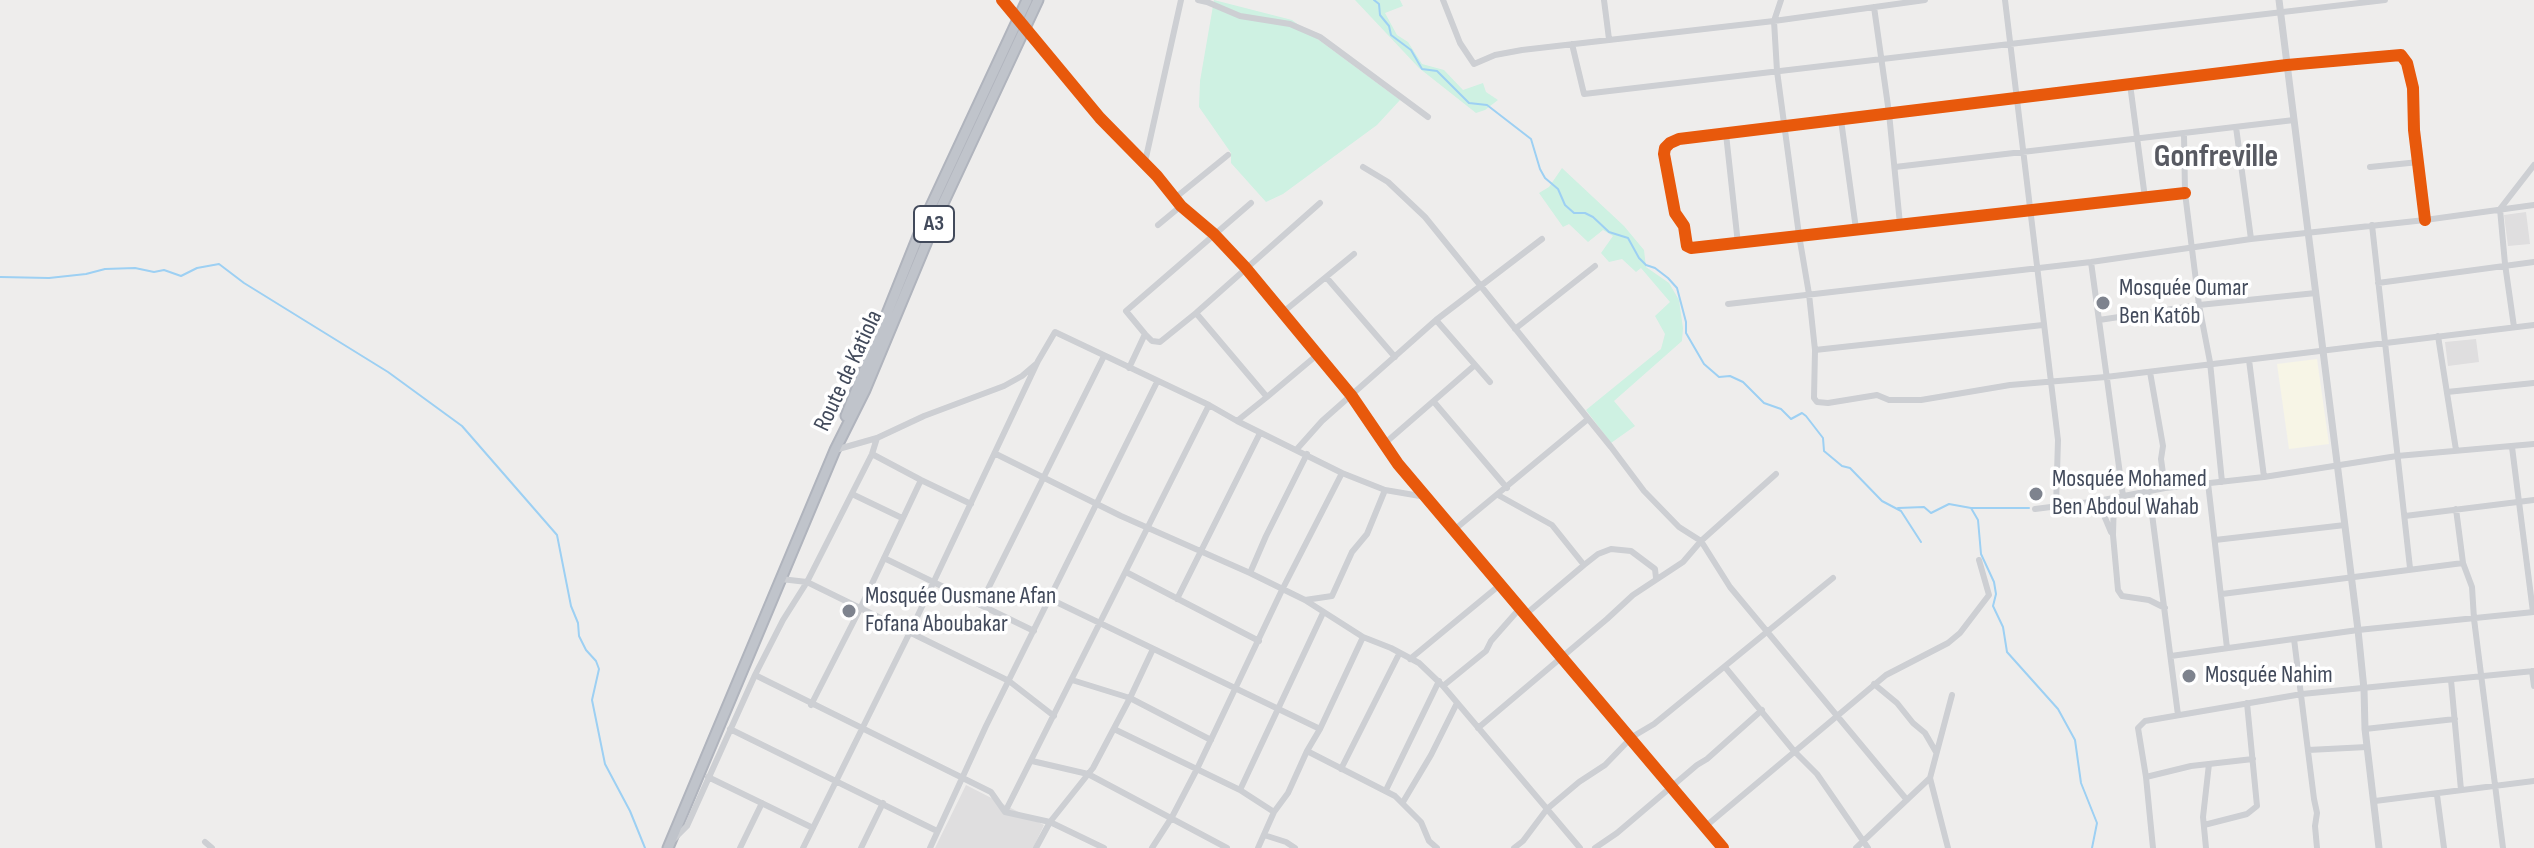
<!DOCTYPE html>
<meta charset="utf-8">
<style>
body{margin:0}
canvas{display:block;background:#eeedec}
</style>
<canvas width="2534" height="848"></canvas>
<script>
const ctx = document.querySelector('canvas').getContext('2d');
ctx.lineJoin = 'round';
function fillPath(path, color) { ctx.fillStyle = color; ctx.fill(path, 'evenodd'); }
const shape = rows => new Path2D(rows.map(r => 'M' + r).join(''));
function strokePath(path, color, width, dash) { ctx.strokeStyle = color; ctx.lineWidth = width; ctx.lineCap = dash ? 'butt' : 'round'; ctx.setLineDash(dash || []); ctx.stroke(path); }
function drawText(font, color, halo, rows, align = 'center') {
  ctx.font = font + ' "Sofia Sans Condensed",sans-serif'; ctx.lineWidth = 7; ctx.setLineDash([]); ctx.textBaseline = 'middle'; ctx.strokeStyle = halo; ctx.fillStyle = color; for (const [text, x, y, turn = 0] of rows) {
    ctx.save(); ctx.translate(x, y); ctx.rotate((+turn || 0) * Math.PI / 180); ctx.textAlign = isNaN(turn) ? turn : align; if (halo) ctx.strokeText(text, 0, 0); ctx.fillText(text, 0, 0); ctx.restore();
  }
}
fillPath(shape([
 [2317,359,2329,444,2289,449,2277,364]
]), '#f7f5e6');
fillPath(shape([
 [2526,212,2530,244,2508,246,2504,215],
 [2476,339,2479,362,2448,366,2445,342],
 [966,785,1044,825,1033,848,935,848]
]), '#dfdedf');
fillPath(shape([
 [1214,0,1292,20,1400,100,1377,125,1283,194,1266,202,1231,163,1231,153,1199,107,1200,81],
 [1355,0,1400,0,1403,6,1385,13,1397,35,1408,42,1422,64,1444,70,1463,90,1483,83,1486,92,1498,100,1485,110,1476,113,1419,68],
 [1562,168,1624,226,1644,250,1646,267,1669,283,1679,300,1683,328,1682,341,1614,401,1635,426,1611,443,1586,410,1661,349,1665,334,1655,316,1670,302,1641,268,1636,272,1622,259,1609,262,1601,253,1613,236,1603,230,1588,242,1569,224,1563,227,1539,193,1549,187]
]), '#cef1e2');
strokePath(shape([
 [1374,0,1379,4,1380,15,1389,26,1391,35,1411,50,1422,69,1437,71,1469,103,1487,105,1531,139,1540,169,1545,178,1558,189,1565,205,1574,213,1585,213,1593,217,1609,232,1628,238,1639,258,1646,265,1655,268,1668,278,1677,288,1686,322,1686,333,1704,364,1719,377,1730,376,1743,382,1764,403,1781,409,1791,419,1802,413,1806,416,1823,438,1824,451,1842,466,1850,468,1882,501,1901,511,1921,542],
 [0,277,49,278,86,274,105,269,135,268,154,272,164,270,181,276,197,268,219,264,244,283,388,372,462,426,557,535,571,606,578,623,579,636,586,650,596,661,599,669,592,700,605,764,630,811,645,848],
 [1898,508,1924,507,1931,513,1949,504,1971,508,1978,520,1981,554,1994,582,1996,594,1993,606,2003,627,2007,652,2058,709,2075,740,2081,783,2097,823,2092,848],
 [1971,508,2029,508]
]), '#9dd0f3', 2);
const trunk = shape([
 [846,416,925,219,1027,0],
 [668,848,835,450,865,390,940,210,1038,0]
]);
strokePath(trunk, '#b0b4bd', 13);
strokePath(shape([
 [1002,0,1100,118,1157,176,1181,206,1214,234,1245,267,1351,395,1398,464,1723,848],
 [1198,0,1207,2,1240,16,1290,24,1320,37,1428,117],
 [1443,0,1460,43,1474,64,1495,55,1522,50,1774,21,1925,0],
 [1604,0,1609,39],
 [1781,0,1774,21,1777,71,1799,235,1809,294,1815,350,1814,398,1817,402,1828,403,1877,395,1889,400,1921,400,2010,385,2106,377,2534,325],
 [2005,0,2058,440,2056,507],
 [1874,7,1889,113,1900,224],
 [1572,44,1584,94,2385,0],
 [2130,84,2145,198],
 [1841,120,1856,229],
 [2236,127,2251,239],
 [1726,134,1738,244],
 [2184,134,2185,193,2199,305,2210,362,2222,482],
 [1145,162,1181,0],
 [1363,167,1388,182,1425,217,1611,447,1644,491,1679,527,1701,541,1730,587,1907,800],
 [1895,167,2294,120],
 [2370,167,2419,162],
 [2185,193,1691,248,1687,246,1684,226,1675,213,1664,154,1665,148,1670,143,1679,139,2287,65,2401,55,2407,63,2413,88,2414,130,2425,220],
 [1175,198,1228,155],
 [1158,225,1181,206],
 [2372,225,2410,568],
 [2091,262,2123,496],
 [1326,277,1395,357],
 [2378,283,2534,262],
 [1728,304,2091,262,2251,239,2425,220,2534,205],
 [1196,313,1267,397,1317,355],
 [1282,313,1354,254],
 [1436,320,1490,382],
 [2099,320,2199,305,2316,293],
 [2514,327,2505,264,2500,209,2534,165],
 [1515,329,1595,266],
 [1145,334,1152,341,1160,342,1196,313,1320,203],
 [2438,336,2456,450],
 [1815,350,2043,325],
 [2249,360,2264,477],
 [1129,368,1145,334,1126,311,1251,203],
 [2150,372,2163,446,2161,459,2165,488],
 [2447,392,2534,383],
 [1434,402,1507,488],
 [1237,421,1267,397],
 [1384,444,1475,365],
 [2512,447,2533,612],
 [1297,449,1322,421,1436,320,1542,239],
 [835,450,877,438,924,416,1004,386,1022,376,1036,364],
 [872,454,921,480,971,504],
 [996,454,1121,516,1250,573,1305,600,1363,637,1391,648,1419,663,1443,686,1580,848],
 [2208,483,2227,648],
 [2149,491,2178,715],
 [852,494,902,518],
 [1498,495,1552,525,1584,565],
 [2114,498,2113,535,2118,590,2122,596,2149,600,2165,608],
 [2098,501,2111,532],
 [2035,509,2098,501,2165,488,2264,477,2397,456,2534,444],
 [2456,509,2463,563,2472,587,2474,619,2503,848],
 [2405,516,2534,500],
 [1454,530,1588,419],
 [2215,540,2345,525],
 [884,558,1034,631],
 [1126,572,1259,641],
 [1250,573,1266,536,1307,454],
 [781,579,807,582,956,655,1009,681,1054,716],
 [2222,594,2463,563],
 [1050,599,1320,729],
 [1177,599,1260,433],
 [1305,600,1332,596,1352,552,1367,534,1385,490],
 [980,605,1104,356],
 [1526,614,1584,565,1598,554,1611,549,1631,551,1655,569,1656,578],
 [2294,639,2314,799,2317,813,2315,826,2317,848],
 [2171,656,2358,630,2534,612],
 [1410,659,1501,584],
 [1725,667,1794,751,1817,774,1868,848],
 [2532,671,2534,686],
 [755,675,991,792,1005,812,1050,822,1104,848],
 [1072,680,1130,698,1211,740],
 [2451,680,2461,790],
 [1874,684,1897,703,1913,723,1925,733,1936,752],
 [1443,686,1486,651,1491,641,1521,607],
 [811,705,860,609,921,480],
 [1478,728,1607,619,1633,595,1683,562,1701,541,1776,474],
 [730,729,937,831],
 [1114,729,1240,790,1274,812],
 [2365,729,2455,719],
 [2308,750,2367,747],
 [1307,751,1395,796,1421,822,1429,841,1437,848],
 [1032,761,1088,774,1227,848],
 [1341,769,1399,654],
 [708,777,813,828],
 [2146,777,2191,766,2253,759],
 [1240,790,1323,613],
 [1386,790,1439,681],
 [2437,795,2444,848],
 [2375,801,2534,781],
 [1403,802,1431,755,1457,703],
 [1005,812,1209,405],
 [2204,825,2247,814,2257,806,2247,703],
 [1706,826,1886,675,1948,643,1960,633,1989,595,1979,560],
 [1264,835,1286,842,1295,848],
 [673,840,687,826,755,675,783,620,807,582,872,454,877,438],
 [205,842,212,848],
 [740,848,762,803],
 [803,848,910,632,1038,361,1055,332,1209,405,1237,421,1342,473,1385,490,1426,497],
 [861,848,883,803],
 [930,848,986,726,1157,382],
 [1036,848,1050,822,1093,768,1130,698,1153,649],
 [1152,848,1172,817,1197,769,1282,590,1342,473],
 [1258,848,1274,812,1288,793,1307,751,1320,729,1363,637],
 [1514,848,1523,841,1547,809,1579,782,1605,765,1632,737,1654,724,1833,578],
 [1595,848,1617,833,1697,765,1707,759,1762,710],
 [1856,848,1930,778],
 [1948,848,1930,778,1952,695],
 [2153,848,2146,777,2138,728,2145,721,2302,694,2534,671],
 [2206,848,2203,817,2209,764]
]), '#cdcfd3', 6);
strokePath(shape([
 [2279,0,2358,630,2364,689,2365,729,2379,848]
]), '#cdcfd3', 7);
strokePath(trunk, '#c0c4cb', 9);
strokePath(shape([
 [1002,0,1100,118,1157,176,1181,206,1214,234,1245,267,1351,395,1398,464,1723,848],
 [2185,193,1691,248,1687,246,1684,226,1675,213,1664,154,1665,148,1670,143,1679,139,2287,65,2401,55,2407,63,2413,88,2414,130,2425,220]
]), '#e8590c', 12);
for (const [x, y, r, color] of [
 [2103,303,8,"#7e838e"],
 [2036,494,8,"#7e838e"],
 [849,611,8,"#7e838e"],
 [2189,676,8,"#7e838e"]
]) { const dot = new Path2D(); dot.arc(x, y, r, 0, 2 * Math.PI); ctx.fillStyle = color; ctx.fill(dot); strokePath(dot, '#fff', 3); }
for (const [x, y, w] of [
 [934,224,40]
]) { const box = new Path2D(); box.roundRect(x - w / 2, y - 18, w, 36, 6); ctx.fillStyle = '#fff'; ctx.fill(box); strokePath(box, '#424a5b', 2); }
drawText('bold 22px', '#424a5b', null, [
 ["A3",934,224]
]);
drawText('24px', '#424a5b', '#fff', [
 ["Mosquée Oumar",2119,289],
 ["Ben Katôb",2119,317],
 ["Mosquée Mohamed",2052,480],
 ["Ben Abdoul Wahab",2052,508],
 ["Mosquée Ousmane Afan",865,597],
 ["Fofana Aboubakar",865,625],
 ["Mosquée Nahim",2205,676]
], 'left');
drawText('24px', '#424a5b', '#fff', [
 ["Route de Katiola",849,371,-65]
]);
drawText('bold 32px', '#585a62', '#fff', [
 ["Gonfreville",2216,158]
]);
</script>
